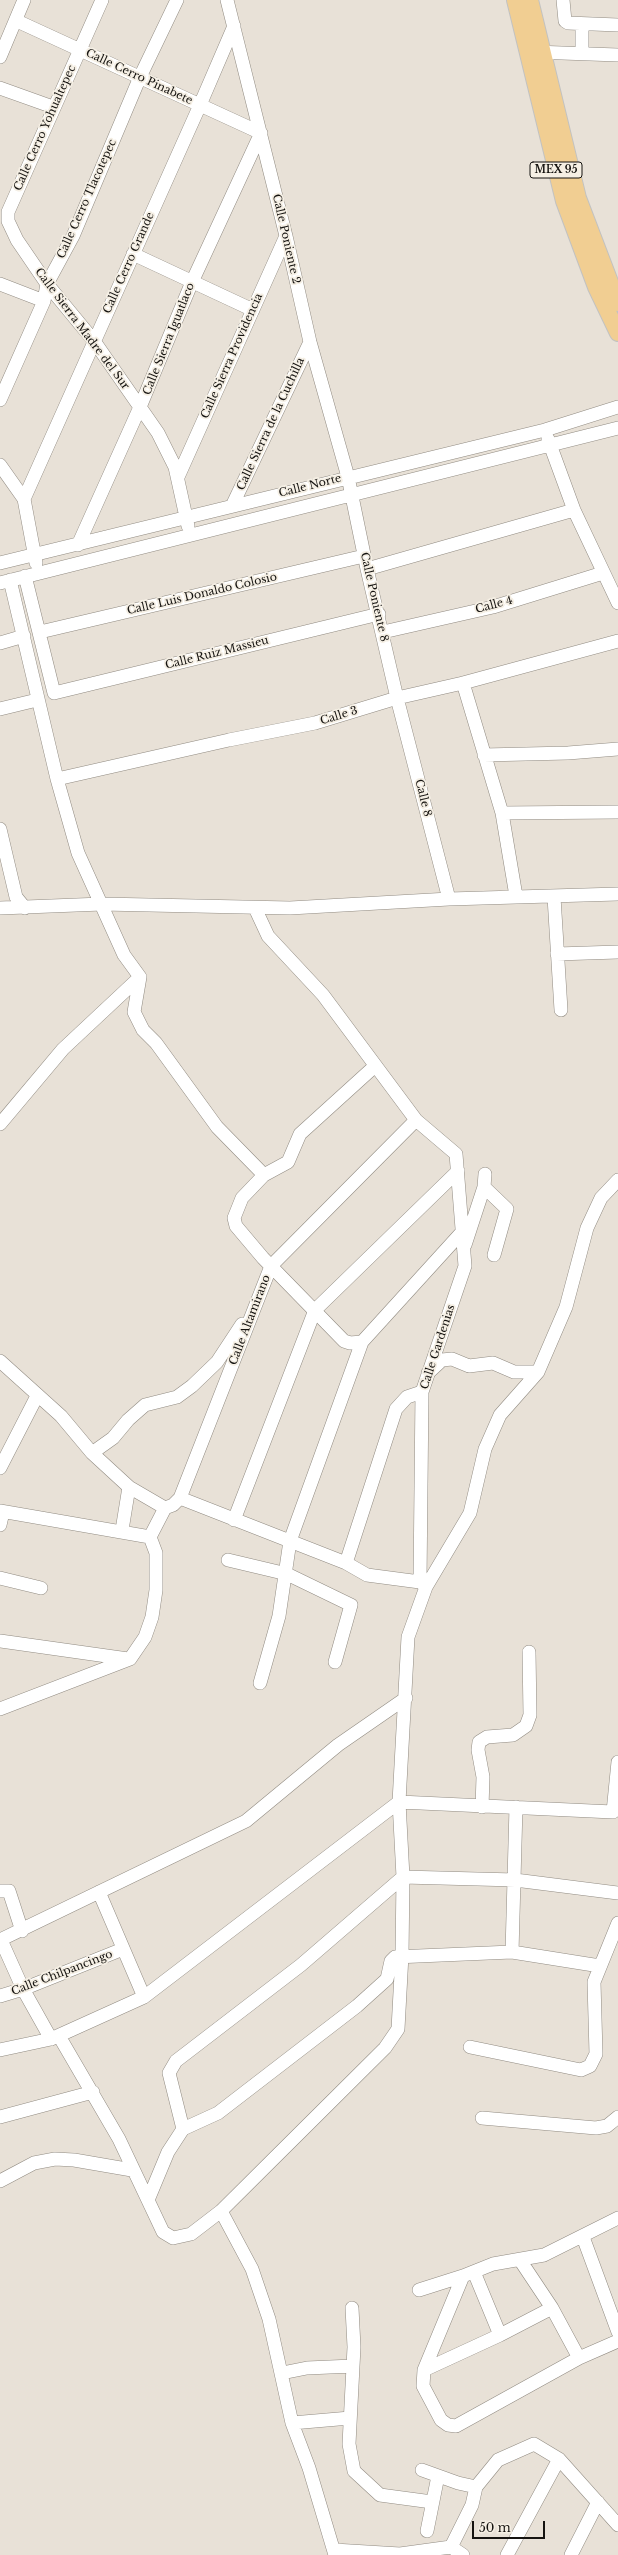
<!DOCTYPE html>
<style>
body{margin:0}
#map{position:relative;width:618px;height:2555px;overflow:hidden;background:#e8e1d7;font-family:"Libre Baskerville",serif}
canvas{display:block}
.scale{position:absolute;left:472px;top:2521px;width:73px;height:18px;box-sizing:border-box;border:2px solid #151310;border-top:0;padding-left:5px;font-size:12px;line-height:14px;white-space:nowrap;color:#151310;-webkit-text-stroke:3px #f5efe4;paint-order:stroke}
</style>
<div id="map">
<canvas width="618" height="2555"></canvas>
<div class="scale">50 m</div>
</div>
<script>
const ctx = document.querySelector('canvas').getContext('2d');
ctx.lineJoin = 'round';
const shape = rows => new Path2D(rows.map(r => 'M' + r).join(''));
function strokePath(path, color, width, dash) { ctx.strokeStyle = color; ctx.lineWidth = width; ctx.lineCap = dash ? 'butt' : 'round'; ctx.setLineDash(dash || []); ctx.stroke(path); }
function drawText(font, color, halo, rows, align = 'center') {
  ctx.font = font + ' "Libre Baskerville",serif'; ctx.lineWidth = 3.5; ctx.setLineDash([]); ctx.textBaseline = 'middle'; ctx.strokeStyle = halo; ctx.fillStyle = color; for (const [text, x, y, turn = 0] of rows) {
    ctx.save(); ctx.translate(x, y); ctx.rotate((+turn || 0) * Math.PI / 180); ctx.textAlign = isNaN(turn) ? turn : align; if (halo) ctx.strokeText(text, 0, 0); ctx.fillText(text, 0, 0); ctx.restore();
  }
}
const minor = shape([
 [102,0,8,212,8,221,17,240,47,284,94,341,158,433,175,467,188,526],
 [227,0,286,236,310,342,348,477,367,569,397,698,449,899],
 [563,0,565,21,568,23,618,25],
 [17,21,261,133,192,282,140,407,78,545],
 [582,24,582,53],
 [534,52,618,55],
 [0,57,24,0],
 [0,88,53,107],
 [133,254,253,310],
 [0,284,44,301],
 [0,400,44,301,47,284,73,236,140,77,177,0],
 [548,439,574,510,618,603],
 [0,465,24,499,36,563],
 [178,477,286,236],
 [24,499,200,105,234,26],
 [232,506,310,342],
 [0,563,545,430,618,407],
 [367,569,574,510],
 [25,576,54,693,379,614],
 [10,580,57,779,78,853,124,955,140,977,134,1012,143,1030,156,1043,217,1127,264,1175],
 [0,583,618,428],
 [40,632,364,556],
 [383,632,493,607,603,573],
 [0,643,24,636],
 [463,683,502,813,516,896],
 [0,709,37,700],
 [484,755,568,753,618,749],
 [57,779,229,740,315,723,397,698,463,683,618,641],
 [502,813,618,812],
 [0,829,16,897,25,908],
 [554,897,561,1010],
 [0,908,102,904,290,908,449,899,618,894],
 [255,908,268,936,323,995,416,1120,456,1154,465,1266,422,1392,420,1582,426,1587],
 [557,954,618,952],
 [0,1124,63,1049,140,977],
 [484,1187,507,1209,494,1255],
 [465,1245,484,1187,485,1174],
 [362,1342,350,1343,344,1341,263,1258,236,1226,234,1218,242,1198,264,1175,288,1162,300,1134,375,1066],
 [0,1361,61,1416,92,1453,129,1487,165,1508,173,1505,180,1498,271,1266,416,1120],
 [428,1373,442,1360,452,1359,469,1366,493,1363,514,1372,538,1372],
 [92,1453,113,1438,128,1420,145,1405,177,1397,192,1386,217,1362,242,1324],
 [0,1468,37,1396],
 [180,1498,346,1563,367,1575,420,1582],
 [0,1511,150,1537],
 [234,1520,315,1310,458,1171],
 [0,1525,3,1512],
 [122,1530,129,1487],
 [150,1537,165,1508],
 [228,1560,287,1574,351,1605,335,1662],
 [346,1563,396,1409,407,1397,422,1392],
 [0,1578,41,1588],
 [0,1641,128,1659],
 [260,1683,279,1616,290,1541,362,1342,462,1232],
 [0,1709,130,1659,145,1637,152,1617,156,1590,156,1553,150,1537],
 [482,1807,483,1777,478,1750,479,1742,487,1737,513,1735,526,1726,530,1715,529,1652],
 [0,1891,9,1891,22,1931],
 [99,1892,144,1997],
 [0,1940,246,1821,338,1745,406,1698],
 [1,1940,23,1989,51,2039],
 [512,1952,516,1807],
 [0,1996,23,1989,123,1949],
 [59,2036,119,2139,163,2232,173,2238,191,2234,221,2211,385,2048,398,2029,402,1955,403,1877,399,1802,408,1637,426,1587,470,1513,485,1449,500,1415,538,1372,566,1307,587,1228,601,1198,618,1180],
 [470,2047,581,2070,590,2066,596,2054,594,1982,618,1923],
 [0,2050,51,2039,144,1997,399,1802,613,1812,618,1762],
 [0,2117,93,2092],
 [482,2118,596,2128,607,2126,618,2117],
 [183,2129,169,2073,176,2061,301,1965,403,1877,515,1880,618,1893],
 [0,2181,34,2163,55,2159,74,2160,132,2170],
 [148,2200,168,2152,183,2129,218,2113,357,2006,387,1979,391,1961,395,1957,512,1952,600,1966],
 [221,2211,252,2269,269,2319,292,2423,309,2468,335,2555],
 [583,2237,618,2332],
 [520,2260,552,2308,579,2358],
 [474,2272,500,2335],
 [463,2276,424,2370,423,2386,441,2420,448,2425,456,2426,579,2358,618,2341],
 [419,2290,463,2276,493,2264,544,2255,618,2218],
 [352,2308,354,2347,349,2444,354,2471,380,2495,432,2502],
 [424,2370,500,2335,552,2308],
 [282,2373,307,2368,353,2366],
 [292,2423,350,2418],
 [422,2470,458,2483,476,2487],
 [427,2531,438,2476],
 [451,2547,472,2505,476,2487,498,2460,534,2444,559,2459,618,2525],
 [334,2550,400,2554,451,2547,463,2555],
 [507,2555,559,2459],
 [571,2555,598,2502]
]);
const major = shape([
 [515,0,564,201,596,287,618,333],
 [530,0,578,198,618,303]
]);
strokePath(minor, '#918b82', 14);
strokePath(major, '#c2c2c1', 18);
strokePath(minor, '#fff', 13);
strokePath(major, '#f1ce92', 16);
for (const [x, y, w] of [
 [556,170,52]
]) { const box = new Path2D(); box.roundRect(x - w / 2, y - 8, w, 16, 3); ctx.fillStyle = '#f5efe4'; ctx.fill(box); strokePath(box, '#151310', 1); }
drawText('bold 10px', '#151310', null, [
 ["MEX 95",556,170]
]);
drawText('11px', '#151310', '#f5efe4', [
 ["Calle Cerro Pinabete",139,77,25],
 ["Calle Cerro Yohualtepec",45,128,-66],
 ["Calle Cerro Tlacotepec",87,199,-66],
 ["Calle Poniente 2",286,239,77],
 ["Calle Cerro Grande",129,263,-66],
 ["Calle Sierra Madre del Sur",82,329,53],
 ["Calle Sierra Iguatlaco",169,339,-68],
 ["Calle Sierra Providencia",232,356,-66],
 ["Calle Sierra de la Cuchilla",271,424,-65],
 ["Calle Norte",310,486,-14],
 ["Calle Luis Donaldo Colosio",202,594,-13],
 ["Calle Poniente 8",374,597,77],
 ["Calle 4",494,605,-15],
 ["Calle Ruiz Massieu",217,653,-14],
 ["Calle 3",339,716,-17],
 ["Calle 8",423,798,76],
 ["Calle Altamirano",250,1320,-69],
 ["Calle Gardenias",438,1347,-72],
 ["Calle Chilpancingo",62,1973,-21]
]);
</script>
